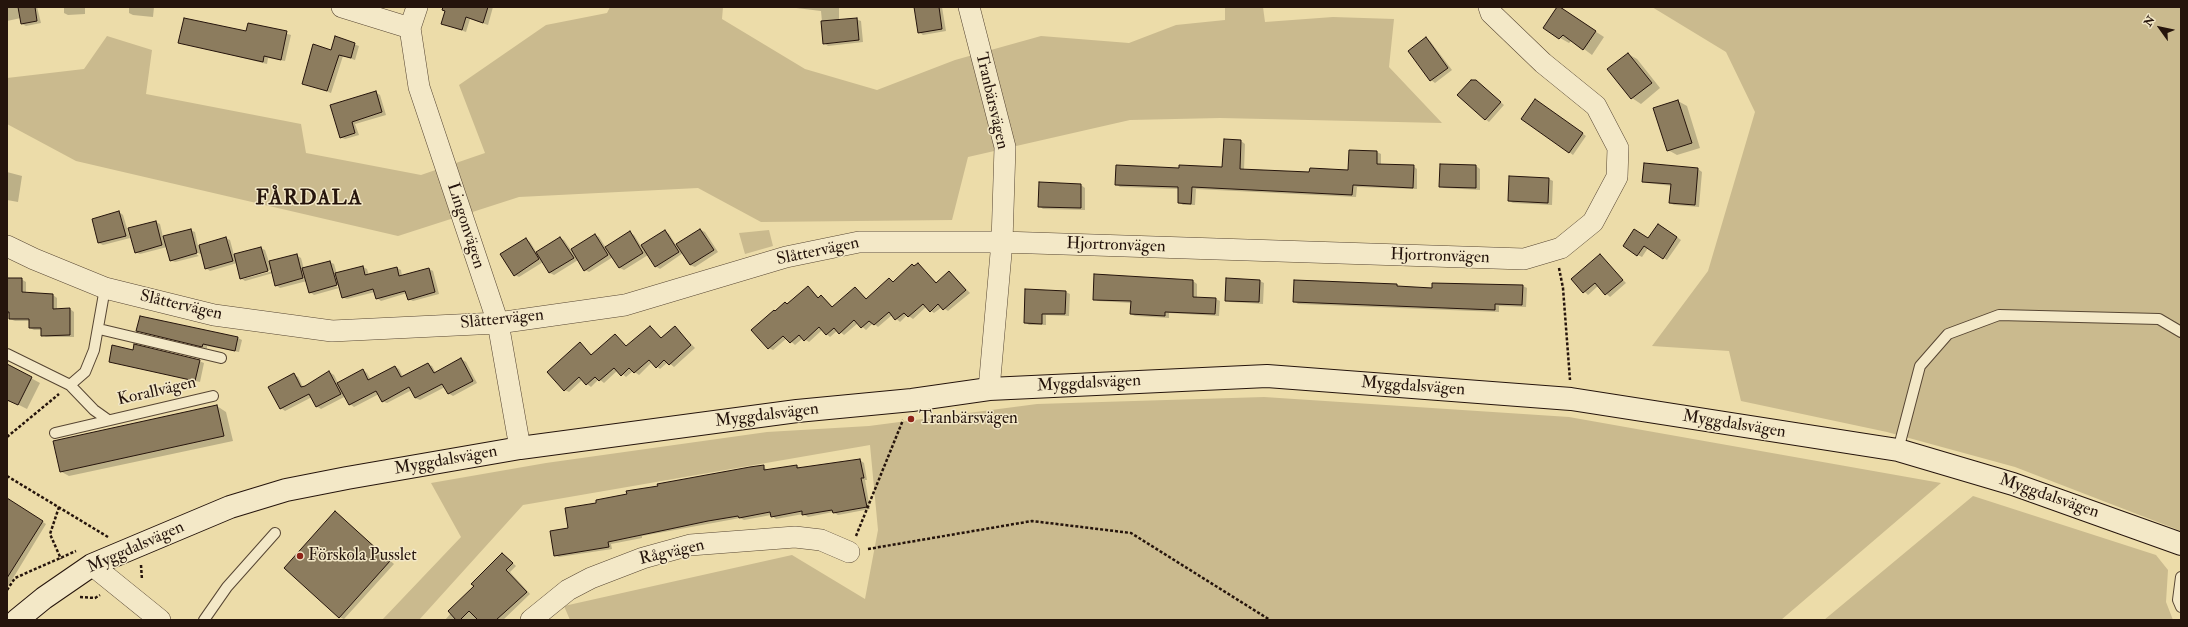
<!DOCTYPE html>
<meta charset="utf-8">
<style>
body{margin:0}
#map{position:relative;width:2188px;height:627px;overflow:hidden;background:#ecdca9;font-family:"IM FELL Double Pica",serif}
canvas{display:block}
.frame{position:absolute;inset:0;border:8px solid #25140c;pointer-events:none}
.north{position:absolute;left:2140px;top:8px;width:40px;height:40px;-webkit-text-stroke:3px #f3e8c7;paint-order:stroke;rotate:303deg;font-size:11px;font-weight:700;line-height:16px;text-align:center;color:#25140c}
.north::after{content:'';display:block;margin:auto;width:14px;height:18px;background:#25140c;clip-path:polygon(50% 0,100% 100%,50% 72%,0 100%)}
</style>
<div id="map">
<canvas width="2188" height="627"></canvas>
<div class="frame"></div>
<div class="north">N</div>
</div>
<script>
const ctx = document.querySelector('canvas').getContext('2d');
ctx.lineJoin = 'round';
function fillPath(path, color) { ctx.fillStyle = color; ctx.fill(path, 'evenodd'); }
const shape = rows => new Path2D(rows.map(r => 'M' + r).join(''));
function strokePath(path, color, width, dash) { ctx.strokeStyle = color; ctx.lineWidth = width; ctx.lineCap = dash ? 'butt' : 'round'; ctx.setLineDash(dash || []); ctx.stroke(path); }
function drawText(font, color, halo, rows, align = 'center') {
  ctx.font = font + ' "IM FELL Double Pica",serif'; ctx.lineWidth = 3; ctx.setLineDash([]); ctx.textBaseline = 'middle'; ctx.strokeStyle = halo; ctx.fillStyle = color; for (const [text, x, y, turn = 0] of rows) {
    ctx.save(); ctx.translate(x, y); ctx.rotate((+turn || 0) * Math.PI / 180); ctx.textAlign = isNaN(turn) ? turn : align; if (halo) ctx.strokeText(text, 0, 0); ctx.fillText(text, 0, 0); ctx.restore();
  }
}
fillPath(shape([
 [610,7,723,7,722,19,805,69,877,90,955,60,1041,36,1129,43,1176,25,1225,20,1225,7,1263,7,1265,22,1333,17,1394,19,1389,67,1442,123,1220,118,1130,120,968,157,952,220,761,222,698,188,519,197,398,236,76,161,7,124,7,78,84,69,107,36,152,50,146,94,301,124,306,153,421,175,485,153,459,85,546,25,607,13],
 [1652,7,2181,7,2181,531,2015,467,1887,432,1741,401,1729,351,1652,346,1708,271,1755,112,1726,52],
 [769,230,773,246,745,254,739,233],
 [1264,397,1569,417,1941,483,1781,620,570,620,564,606,792,555,865,599,878,530,870,445,523,505,419,620,382,620,461,537,431,483,546,463,767,432,869,426,1037,404],
 [1973,496,2156,555,2168,570,2166,602,2173,620,1824,620]
]), '#caba8e');
fillPath(shape([
 [7,7,37,7,41,23,26,26,22,24,21,18,7,21],
 [64,7,85,7,85,14,68,15,64,13],
 [129,7,154,7,153,17,133,15,129,13],
 [447,7,493,7,488,25,470,19,466,32,446,25],
 [788,7,839,7,839,20,856,19,861,21,863,42,828,46,824,43,821,11],
 [915,7,942,7,946,31,923,35,919,32],
 [1558,7,1604,37,1592,55,1572,40,1569,43,1560,38],
 [249,24,291,35,285,61,268,58,267,64,179,42,247,32],
 [336,38,359,46,355,60,343,56,331,93,303,83,332,51],
 [1426,38,1430,41,1452,70,1435,83,1431,80],
 [1628,54,1637,59,1660,88,1641,104,1632,98,1609,70],
 [1476,81,1504,105,1489,122,1485,119],
 [375,92,380,95,386,115,355,124,359,135,345,139,340,137,331,105],
 [1678,101,1687,106,1700,148,1677,155,1668,150],
 [1539,103,1586,136,1573,155,1569,152],
 [1225,140,1241,141,1245,144,1244,170,1310,173,1349,171,1377,152,1381,154,1381,165,1413,166,1417,169,1417,189,1357,187,1356,197,1196,189,1195,205,1183,205,1179,202,1179,189,1120,187,1116,184,1180,169,1223,168],
 [1645,164,1698,169,1702,172,1699,207,1674,205,1670,203,1672,186,1647,183,1643,181],
 [1441,165,1476,166,1480,169,1480,190,1444,188,1440,186],
 [7,172,22,176,18,202,7,200],
 [1549,179,1553,181,1552,205,1513,203,1509,201],
 [1040,183,1081,185,1085,188,1085,210,1043,209,1039,206],
 [119,212,123,215,130,238,103,245,99,243],
 [156,222,160,224,163,237,190,230,195,232,198,246,226,238,230,240,234,255,261,248,265,250,269,262,296,255,301,258,304,269,330,262,334,264,337,274,363,267,367,269,369,276,397,268,401,270,402,276,429,269,433,271,439,294,413,301,409,299,407,293,381,301,377,298,375,292,347,299,342,297,340,286,333,282,332,284,339,288,314,295,310,292,307,281,280,288,276,285,273,273,245,281,241,278,237,263,210,271,206,268,202,255,193,250,192,251,199,256,175,262,170,260,167,247,140,254,135,252],
 [273,269,273,271,243,279,243,277],
 [1663,227,1681,240,1667,260,1648,248,1642,257,1638,255,1649,239],
 [701,230,705,232,718,252,695,267,690,265,683,253,660,269,655,266,648,255,624,270,620,268,613,257,589,272,585,270,578,260,554,275,550,273,543,262,519,277,515,275,526,239,530,242,537,253,560,238,564,240,571,250,595,235,599,237,606,248,630,233,634,235,641,246,665,231,669,234,676,245],
 [1600,256,1626,283,1610,297,1598,286,1588,295,1572,279],
 [918,264,937,283,949,272,970,293,948,311,942,307,934,313,926,307,913,319,907,315,900,322,892,315,878,327,873,323,866,330,858,323,844,335,838,330,830,337,822,330,809,342,803,338,795,345,787,338,773,350,769,348,776,312,808,287,819,298,821,296,825,299,833,307,855,288,867,299,889,280,894,283],
 [1095,275,1193,281,1197,284,1197,298,1216,299,1220,301,1219,316,1169,313,1169,318,1135,316,1131,314,1131,303,1098,301,1094,299],
 [7,279,21,279,26,282,26,294,53,295,57,298,57,310,70,309,74,312,74,337,46,337,42,335,42,330,34,330,30,328,30,321,15,321,10,319,10,314,7,314],
 [1260,281,1264,283,1263,304,1230,302,1226,300],
 [1397,285,1401,288,1433,289,1523,286,1527,288,1526,307,1499,306,1499,312,1298,304,1294,301],
 [1026,290,1066,292,1070,294,1069,316,1046,315,1046,325,1029,325,1025,322],
 [650,328,662,339,675,328,695,348,674,367,668,362,660,369,652,362,639,375,633,371,626,377,618,370,604,383,599,379,591,387,582,380,569,392,565,390,580,344,592,355,615,335,627,347],
 [138,331,238,338,242,340,239,352,207,346,207,349],
 [461,359,466,362,477,383,453,396,448,393,445,387,420,400,415,398,412,390,387,403,382,401,379,394,354,407,350,404,346,396,321,409,316,406,312,397,285,411,281,408,294,375,298,377,303,387,329,372,334,375,338,383,363,370,367,373,371,380,395,367,399,369,403,377,428,364,432,366,436,373],
 [199,361,204,363,200,382,110,362],
 [7,365,40,383,27,409,7,399],
 [217,406,226,412,233,441,69,476,60,471],
 [860,460,864,463,867,480,865,480,870,509,838,515,833,512,808,517,803,514,776,519,771,515,744,520,740,518,642,536,642,538,611,544,612,549,559,557,555,555,569,528,597,504,628,495,627,492,763,466,768,471,797,466,801,469],
 [7,499,46,524,7,588],
 [336,512,394,564,344,619,339,617],
 [503,554,516,566,510,572,530,594,503,620,445,620]
]), '#0003');
const building = shape([
 [18,7,35,7,37,21,21,24,18,7],
 [443,7,488,7,483,23,466,17,462,30,441,24,445,11,442,10,443,7],
 [914,7,939,7,942,29,918,33,914,7],
 [1557,7,1560,7,1596,31,1583,50,1563,35,1559,39,1543,28,1557,7],
 [184,18,246,31,248,23,287,31,281,60,264,56,263,62,178,43,184,18],
 [857,18,859,40,823,44,821,21,857,18],
 [335,36,355,43,351,58,339,55,327,91,302,84,313,44,331,50,335,36],
 [1426,37,1448,68,1430,81,1408,51,1426,37],
 [1628,53,1652,83,1631,99,1607,69,1628,53],
 [1471,80,1476,80,1501,102,1485,120,1457,95,1471,80],
 [376,91,382,112,352,122,355,133,340,138,330,105,376,91],
 [1535,99,1583,133,1569,153,1521,119,1535,99],
 [1678,100,1692,143,1667,151,1653,108,1678,100],
 [1224,139,1241,140,1240,169,1309,172,1310,168,1348,170,1349,150,1377,151,1377,164,1414,165,1413,188,1353,185,1352,195,1192,187,1191,204,1178,203,1178,187,1115,185,1116,165,1179,168,1179,165,1222,167,1224,139],
 [1644,163,1698,168,1695,205,1669,203,1671,184,1642,182,1644,163],
 [1440,164,1476,165,1476,188,1439,187,1440,164],
 [1509,176,1549,178,1548,203,1508,201,1509,176],
 [1039,182,1081,184,1081,208,1038,207,1039,182],
 [119,211,126,236,98,243,92,219,119,211],
 [156,221,162,245,135,253,128,228,156,221],
 [1658,224,1677,237,1663,259,1644,246,1637,256,1623,246,1634,229,1648,238,1658,224],
 [191,229,197,253,170,261,163,236,191,229],
 [700,229,714,250,690,265,676,244,700,229],
 [665,230,679,252,655,267,641,245,665,230],
 [630,231,643,253,619,268,605,247,630,231],
 [595,234,608,255,584,271,571,249,595,234],
 [226,237,233,261,205,269,199,245,226,237],
 [560,237,574,258,549,273,536,252,560,237],
 [526,238,539,259,514,276,500,254,526,238],
 [261,247,268,271,240,279,234,254,261,247],
 [297,254,303,278,275,286,269,261,297,254],
 [1600,254,1623,280,1605,295,1595,283,1583,293,1571,279,1600,254],
 [330,261,337,285,309,293,302,268,330,261],
 [918,263,936,283,949,271,966,290,943,310,938,304,930,312,923,304,908,317,904,313,895,320,889,312,874,325,869,321,861,328,854,320,839,334,834,328,826,335,819,327,804,341,799,335,790,343,783,336,768,349,751,330,774,310,775,311,785,302,787,304,808,286,818,298,821,295,832,307,855,287,866,299,889,278,893,282,912,264,914,266,918,263],
 [363,266,365,275,397,267,399,276,429,268,435,292,408,300,405,291,376,299,373,289,342,298,335,273,363,266],
 [1094,274,1193,280,1193,297,1216,298,1215,314,1165,312,1165,316,1130,314,1131,301,1093,300,1094,274],
 [7,278,22,278,22,292,53,294,53,309,70,308,70,335,41,336,41,328,29,328,29,319,9,319,9,312,7,312,7,278],
 [1226,278,1260,280,1259,302,1225,301,1226,278],
 [1294,280,1397,284,1397,286,1432,288,1432,283,1523,285,1522,305,1495,304,1495,310,1293,302,1294,280],
 [1025,289,1066,291,1065,314,1042,314,1042,324,1024,323,1025,289],
 [140,316,238,337,235,351,203,344,202,347,136,331,140,316],
 [650,326,661,338,675,326,691,345,669,365,664,360,656,368,649,360,634,373,629,368,621,376,614,368,599,381,595,377,586,385,579,377,564,391,547,372,580,342,591,355,615,334,626,346,650,326],
 [134,344,200,360,195,381,109,362,112,345,133,350,134,344],
 [461,358,473,381,448,394,442,384,415,398,409,387,382,402,376,391,349,405,337,383,363,369,368,380,395,366,401,377,428,363,434,373,461,358],
 [7,364,32,377,18,405,7,400,7,364],
 [329,371,341,394,316,407,309,394,280,409,268,387,294,373,301,387,305,386,329,371],
 [217,405,224,436,60,472,53,441,217,405],
 [860,459,864,478,861,478,867,507,833,513,832,510,802,515,802,511,771,517,770,512,739,518,738,516,708,521,608,542,609,547,554,556,550,531,568,528,565,508,596,503,596,500,627,494,626,491,658,486,657,484,750,467,764,465,764,470,797,465,797,468,860,459],
 [7,498,43,521,7,578,7,498],
 [335,511,390,561,339,618,284,568,335,511],
 [502,553,513,563,506,570,527,592,496,620,478,620,469,611,460,620,456,620,448,611,474,586,471,584,502,553]
]);
fillPath(building, '#8c7c5e');
strokePath(building, '#25140c', 1);
const lane = shape([
 [99,329,221,358],
 [7,354,70,385,94,410,108,420],
 [70,385,85,372,94,350,105,288],
 [55,433,213,396],
 [1898,450,1920,366,1948,334,1999,315,2159,319,2181,332],
 [2181,577,2178,600,2181,607],
 [204,620,227,587,275,533]
]);
const street = shape([
 [342,7,410,28],
 [417,7,410,28,419,87,498,323,520,448],
 [969,7,1005,147,1002,242,989,389],
 [7,246,34,259,105,288,214,315,332,331,498,323,625,305,786,257,859,242,1002,242,1524,259,1561,248,1593,222,1617,177,1618,148,1596,106,1543,63,1491,13,1489,7],
 [92,565,160,620],
 [531,620,568,590,591,578,643,558,690,545,795,537,821,540,849,552]
]);
const secondary = shape([
 [17,620,44,598,92,565,230,507,286,490,347,478,520,448,797,411,912,400,989,389,1267,376,1571,399,1898,450,2013,484,2181,544]
]);
strokePath(lane, '#574633', 12);
strokePath(street, '#574633', 22);
strokePath(secondary, '#25140c', 24);
strokePath(shape([
 [1559,268,1563,288,1570,380],
 [7,437,59,394],
 [7,476,108,537],
 [59,507,50,534,61,559],
 [856,536,903,420],
 [868,549,1032,521,1131,533,1270,620],
 [141,565,142,580],
 [7,590,15,578,76,551],
 [80,597,95,598,100,595]
]), '#25140c', 2.5, [3, 2]);
strokePath(lane, '#f3e8c7', 10);
strokePath(street, '#f3e8c7', 21);
strokePath(secondary, '#f3e8c7', 22);
for (const [x, y, r, color] of [
 [911,419,4,"#8f2418"],
 [300,556,4,"#8f2418"]
]) { const dot = new Path2D(); dot.arc(x, y, r, 0, 2 * Math.PI); ctx.fillStyle = color; ctx.fill(dot); strokePath(dot, '#f3e8c7', 1.5); }
drawText('17px', '#25140c', '#f3e8c7', [
 ["Tranbärsvägen",991,101,77],
 ["Lingonvägen",465,226,72],
 ["Hjortronvägen",1116,246,2],
 ["Slåttervägen",818,252,-12],
 ["Hjortronvägen",1440,257,2],
 ["Slåttervägen",181,306,13],
 ["Slåttervägen",502,320,-6],
 ["Myggdalsvägen",1089,384,-3],
 ["Myggdalsvägen",1413,387,4],
 ["Korallvägen",157,392,-13],
 ["Myggdalsvägen",767,416,-7],
 ["Myggdalsvägen",1734,425,9],
 ["Myggdalsvägen",446,461,-10],
 ["Myggdalsvägen",2049,497,19],
 ["Myggdalsvägen",136,548,-24],
 ["Rågvägen",672,553,-13]
]);
drawText('17px', '#25140c', '#f3e8c7', [
 ["Tranbärsvägen",919,419],
 ["Förskola Pusslet",308,556]
], 'left');
ctx.letterSpacing = '1px';
drawText('bold 21px', '#25140c', '#f3e8c7', [
 ["FÅRDALA",309,199]
]);
ctx.letterSpacing = '0px';
</script>
